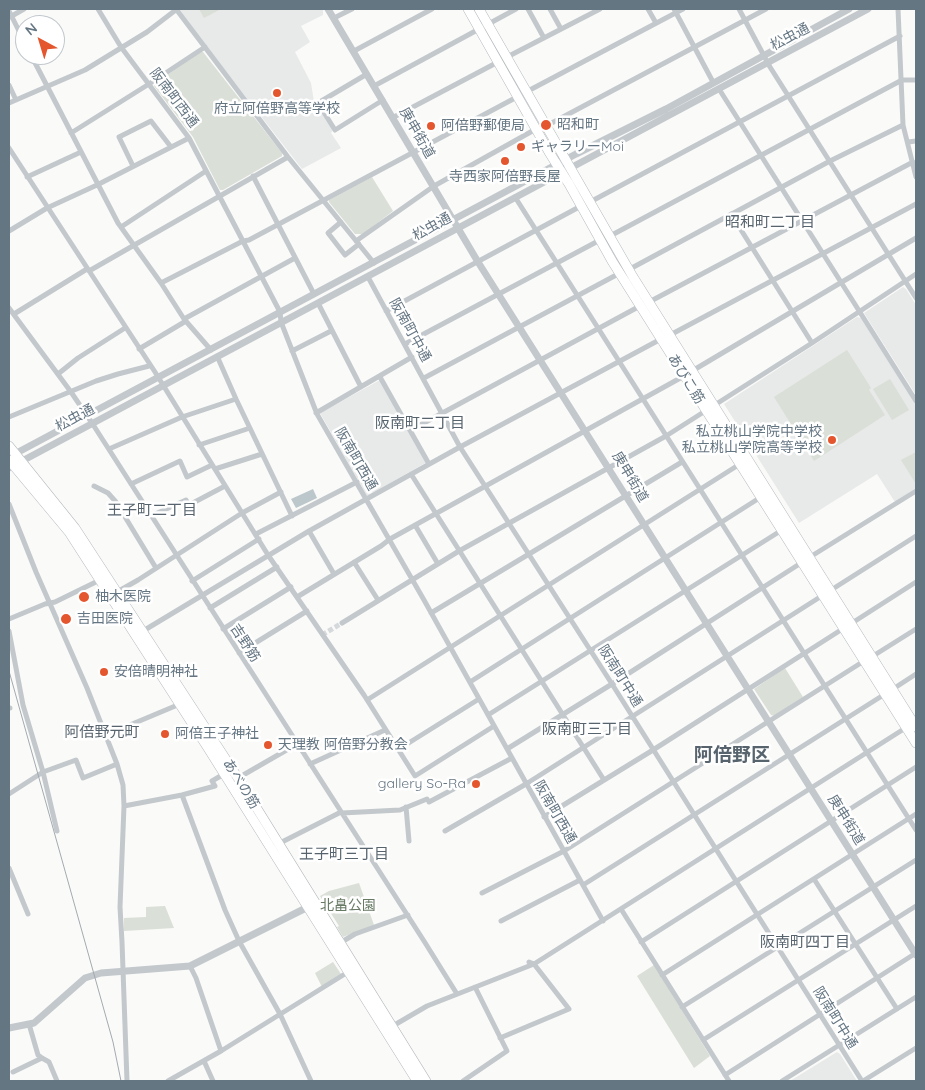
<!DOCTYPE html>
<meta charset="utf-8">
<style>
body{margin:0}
#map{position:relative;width:925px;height:1090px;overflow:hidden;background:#fafaf8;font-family:Quicksand,sans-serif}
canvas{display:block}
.frame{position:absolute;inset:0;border:10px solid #657683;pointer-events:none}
.north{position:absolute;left:15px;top:15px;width:50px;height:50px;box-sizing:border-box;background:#fff;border:1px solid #c1c8cd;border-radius:50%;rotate:321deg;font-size:14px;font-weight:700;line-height:20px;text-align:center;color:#657683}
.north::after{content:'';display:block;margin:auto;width:18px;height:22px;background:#e4572e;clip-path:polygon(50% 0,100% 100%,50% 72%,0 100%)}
</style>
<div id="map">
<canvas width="925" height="1090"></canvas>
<div class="frame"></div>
<div class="north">N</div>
</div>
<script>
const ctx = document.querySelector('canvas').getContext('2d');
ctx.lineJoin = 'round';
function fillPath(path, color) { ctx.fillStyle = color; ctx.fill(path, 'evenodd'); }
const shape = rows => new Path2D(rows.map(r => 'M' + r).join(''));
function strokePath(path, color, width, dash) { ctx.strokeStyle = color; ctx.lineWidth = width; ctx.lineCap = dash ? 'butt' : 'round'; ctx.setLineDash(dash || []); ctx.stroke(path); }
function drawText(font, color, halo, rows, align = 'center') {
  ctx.font = font + ' Quicksand,"Noto Sans JP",sans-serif'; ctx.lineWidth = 5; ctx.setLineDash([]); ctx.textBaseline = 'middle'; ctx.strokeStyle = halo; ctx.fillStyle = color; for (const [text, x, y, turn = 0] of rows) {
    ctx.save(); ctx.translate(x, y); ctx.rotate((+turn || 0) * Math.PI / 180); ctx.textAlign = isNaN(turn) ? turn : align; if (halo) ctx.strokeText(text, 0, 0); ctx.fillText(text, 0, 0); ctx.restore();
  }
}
fillPath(shape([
 [179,9,323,9,323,15,301,26,310,42,295,52,311,83,314,102,333,130,331,133,341,148,302,169,207,47],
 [903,287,906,289,916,305,916,395,864,313],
 [857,317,861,318,916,405,916,488,895,502,877,474,799,523,724,404],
 [380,380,427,462,367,496,320,413],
 [837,1052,840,1054,857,1081,790,1081]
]), '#e8e9e9');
fillPath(shape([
 [199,9,221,9,204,18],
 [201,52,203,52,282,153,282,156,223,190,220,190,193,137,154,86,155,83],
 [372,177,393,211,363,234,355,234,329,202,329,200],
 [847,350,871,388,869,390,885,415,814,461,774,397],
 [890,379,909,410,892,420,873,389],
 [916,452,916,484,901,460],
 [785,668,803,697,774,716,771,715,754,689],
 [359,883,374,925,343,937,337,927,339,926,320,896,329,891],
 [165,906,174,928,124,931,124,918,146,917,146,907],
 [333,962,341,974,322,987,315,973],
 [654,965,710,1056,694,1068,637,976]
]), '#dadfd7');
fillPath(shape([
 [313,489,317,498,296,508,291,499]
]), '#bbc7cb');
strokePath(shape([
 [322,635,342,623]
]), '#d5d9db', 5, [5, 2.5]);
const primary = shape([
 [468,9,549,152,569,184,612,261,916,743],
 [479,9,633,277,916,727],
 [9,446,75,528,238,778,426,1081],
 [9,460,69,532,208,748,417,1081]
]);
strokePath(primary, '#b5babe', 10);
strokePath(shape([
 [98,9,121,47,189,138,280,312,281,322,317,414,424,600,603,921],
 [176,9,288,157,374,263],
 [528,9,544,38],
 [550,9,561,29],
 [648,9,656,23],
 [674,9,713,82],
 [739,9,770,67,916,298],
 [898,9,903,125,916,177],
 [9,11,25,43],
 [10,17,24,9],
 [334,18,352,9],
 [354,51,432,9],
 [31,55,118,223,161,283,184,319,211,350],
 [507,57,600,9],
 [367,74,318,103,335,130,383,100],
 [9,85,16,100],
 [374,86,516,9],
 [719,89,916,401],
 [526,92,683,9],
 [9,103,85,70,147,32,177,9],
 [394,117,498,62],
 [546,126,766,9],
 [71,133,149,84,205,47],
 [908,142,916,141],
 [9,148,155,372,268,555,364,695,415,776,494,726],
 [133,166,119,137,151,121,171,147],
 [253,176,314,294],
 [27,177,81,152],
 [515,197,916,830],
 [590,202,900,36],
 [731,214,812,343],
 [341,222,328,233,345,255,359,244],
 [121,227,206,171],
 [9,231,47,208,97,185,189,138],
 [610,236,902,80,916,80],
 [356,241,434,186,536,129],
 [628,270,830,161,903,125],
 [89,271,288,157],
 [368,277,460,447,612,684,862,1081],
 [161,283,243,241,249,240,517,97],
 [649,302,913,162],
 [318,303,361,387],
 [9,308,71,392,92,423,424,941,457,994],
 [386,311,581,206],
 [14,314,87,269],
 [184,319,295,258],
 [670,335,916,204],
 [405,344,600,240],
 [139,349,186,321],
 [292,351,331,331],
 [217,356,236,399,292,516],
 [692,371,916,238],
 [58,374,78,358,125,328],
 [380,377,429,464],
 [424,378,620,273],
 [316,413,412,357],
 [9,417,96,381,118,374,149,366],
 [411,430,640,306],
 [199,445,250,428],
 [109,449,182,417,236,399],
 [215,469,262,454],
 [411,474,604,780],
 [131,484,180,461,187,477,212,465],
 [94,486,108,493,116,502,156,568],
 [9,504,36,572,87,688,117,764,123,785,124,806,120,907,122,942,127,1081],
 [151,516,186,500,189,505,225,486],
 [415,525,438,564],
 [309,531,334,574],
 [256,534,357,482],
 [810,557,916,491],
 [354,562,378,600],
 [192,581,259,539],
 [117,592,138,580,242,513,281,492],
 [297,597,381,546,390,539,684,376],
 [210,608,277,567],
 [431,613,682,462],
 [9,619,45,604,55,602,102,579],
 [342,623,459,551,666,436,812,343,916,274],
 [852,623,916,582],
 [223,629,291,587],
 [9,631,23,705,43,772,57,831],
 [143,631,309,531,460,447,661,339],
 [239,653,307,611],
 [873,656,916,629],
 [470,682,761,497],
 [893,689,916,674],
 [367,700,740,464],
 [9,708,10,708],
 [488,715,782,530],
 [106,735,180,704],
 [399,749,479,699],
 [507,749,612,684,801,563],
 [310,764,385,730],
 [238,778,297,744],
 [9,794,43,772,76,760,83,778,117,764],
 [182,795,225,910,239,941,280,1014,311,1081],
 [429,802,512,758],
 [124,806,182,795,215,786,212,781,224,774],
 [406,807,409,841],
 [342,813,400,810,427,799],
 [544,817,653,750,844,628],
 [445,831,526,784,916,536],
 [278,844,341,812],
 [9,868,28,914],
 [814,879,897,1009],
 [583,885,885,694],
 [482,893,564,851,864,661],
 [621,909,729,1081],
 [501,921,580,880],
 [641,942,916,767],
 [340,943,355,934,408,915],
 [190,966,196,978,221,1051],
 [662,975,916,814],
 [682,1007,916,860],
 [29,1024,38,1055,42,1058],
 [391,1027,427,1006,534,964,907,727],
 [500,1038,569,1009,534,964,529,962],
 [703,1040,916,906],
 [204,1061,213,1081],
 [13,1072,42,1058,49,1062,57,1081],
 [725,1075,916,953],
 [168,1081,221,1051,348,972],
 [463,1081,507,1051,475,987],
 [782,1081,916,997],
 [863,1081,916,1048]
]), '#c3c8cc', 5);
strokePath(shape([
 [328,9,478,262,916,955],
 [9,457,576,154,666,109,849,9],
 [9,468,868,9],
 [9,1028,34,1023,85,978,101,973,190,966,312,905]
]), '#c3c8cc', 7);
strokePath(primary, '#fff', 9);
strokePath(shape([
 [9,671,113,1042,121,1081]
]), '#a2aab0', 1);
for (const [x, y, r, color] of [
 [277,93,5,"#e4572e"],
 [546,125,6,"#e4572e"],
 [431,126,5,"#e4572e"],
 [521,147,5,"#e4572e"],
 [505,161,5,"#e4572e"],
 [832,440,5,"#e4572e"],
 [84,597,6,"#e4572e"],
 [66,619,6,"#e4572e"],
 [104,672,5,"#e4572e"],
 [165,734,5,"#e4572e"],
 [268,745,5,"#e4572e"],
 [476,784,5,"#e4572e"]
]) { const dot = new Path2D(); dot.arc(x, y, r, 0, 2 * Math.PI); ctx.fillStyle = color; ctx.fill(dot); strokePath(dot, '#fff', 2); }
drawText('14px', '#657683', '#fff', [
 ["松虫通",790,37,-28],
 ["阪南町西通",174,98,53],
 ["庚申街道",417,133,60],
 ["松虫通",432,227,-29],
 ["阪南町中通",410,330,61],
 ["あびこ筋",686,379,58],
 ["松虫通",75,418,-28],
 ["阪南町西通",356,459,60],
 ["庚申街道",630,477,59],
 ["吉野筋",245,643,57],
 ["阪南町中通",620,676,58],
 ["あべの筋",241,784,58],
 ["阪南町西通",555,812,60],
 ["庚申街道",846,820,58],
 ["阪南町中通",835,1018,58]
]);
drawText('14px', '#657683', '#fff', [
 ["府立阿倍野高等学校",277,109,"center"],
 ["昭和町",557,125],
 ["阿倍野郵便局",441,126],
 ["ギャラリーMoi",531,147],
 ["寺西家阿倍野長屋",505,177,"center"],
 ["私立桃山学院中学校",822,432,"right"],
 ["私立桃山学院高等学校",822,448,"right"],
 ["柚木医院",95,597],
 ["吉田医院",77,619],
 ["安倍晴明神社",114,672],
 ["阿倍王子神社",175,734],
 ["天理教 阿倍野分教会",278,745],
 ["gallery So-Ra",466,784,"right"]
], 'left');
drawText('14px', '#687a64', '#fff', [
 ["北畠公園",348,906]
]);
drawText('15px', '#57646e', '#fff', [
 ["昭和町二丁目",770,222],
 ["阪南町二丁目",420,423],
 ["王子町二丁目",152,510],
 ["阪南町三丁目",587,729],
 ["阿倍野元町",102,732],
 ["王子町三丁目",344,854],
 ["阪南町四丁目",805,942]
]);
drawText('bold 19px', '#57646e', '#fff', [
 ["阿倍野区",732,755]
]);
</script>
